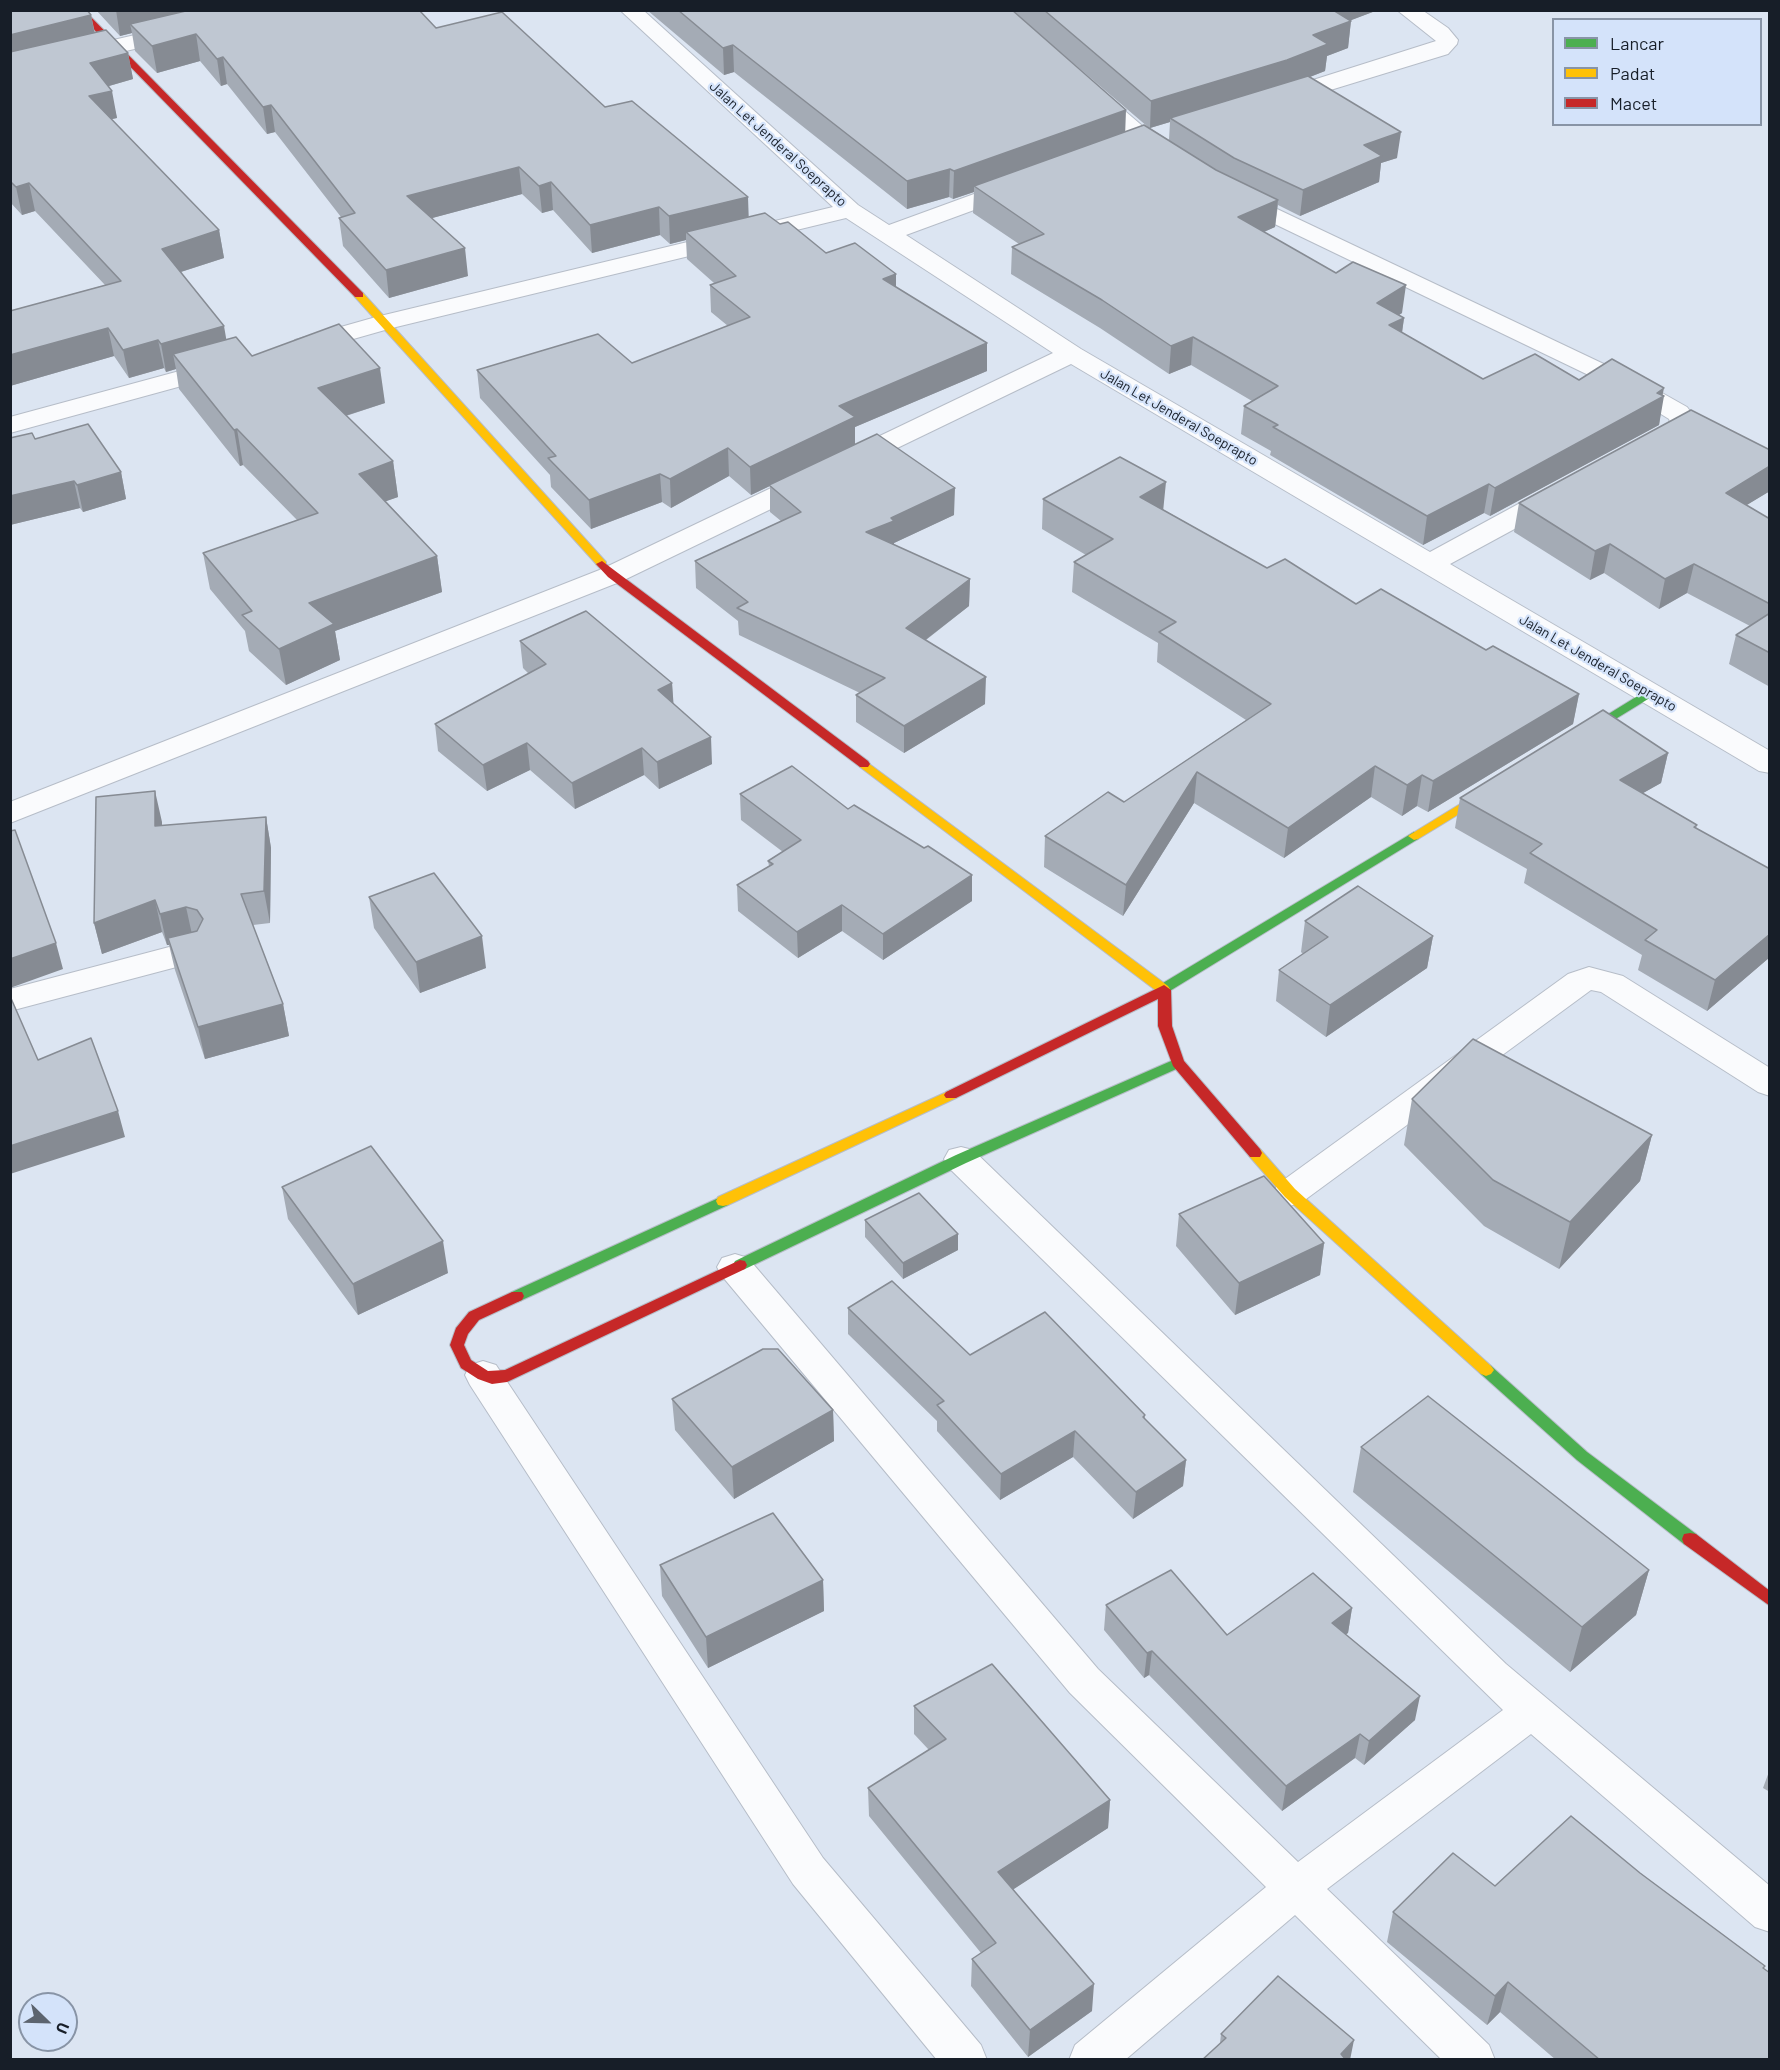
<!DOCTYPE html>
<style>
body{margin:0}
#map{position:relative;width:1780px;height:2070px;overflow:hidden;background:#dce5f2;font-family:Barlow,sans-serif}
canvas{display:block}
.frame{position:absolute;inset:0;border:12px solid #171e28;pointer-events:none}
.legend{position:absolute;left:1552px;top:18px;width:210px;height:108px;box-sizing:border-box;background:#d4e3fa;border:2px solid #8894a6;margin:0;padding:8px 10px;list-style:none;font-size:18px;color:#171e28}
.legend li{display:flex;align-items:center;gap:12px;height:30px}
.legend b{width:30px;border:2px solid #8894a6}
.north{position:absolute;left:18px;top:1992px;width:60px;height:60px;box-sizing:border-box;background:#d4e3fa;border:2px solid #8894a6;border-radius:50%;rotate:113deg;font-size:16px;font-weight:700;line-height:24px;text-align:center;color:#171e28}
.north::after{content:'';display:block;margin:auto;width:21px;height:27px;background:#5c646f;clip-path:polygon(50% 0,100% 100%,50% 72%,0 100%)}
</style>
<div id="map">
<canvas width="1780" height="2070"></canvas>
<div class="frame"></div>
<ul class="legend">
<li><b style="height:8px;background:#4caf50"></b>Lancar</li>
<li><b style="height:8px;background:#ffc107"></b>Padat</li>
<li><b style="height:8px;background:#c62828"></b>Macet</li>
</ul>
<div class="north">U</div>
</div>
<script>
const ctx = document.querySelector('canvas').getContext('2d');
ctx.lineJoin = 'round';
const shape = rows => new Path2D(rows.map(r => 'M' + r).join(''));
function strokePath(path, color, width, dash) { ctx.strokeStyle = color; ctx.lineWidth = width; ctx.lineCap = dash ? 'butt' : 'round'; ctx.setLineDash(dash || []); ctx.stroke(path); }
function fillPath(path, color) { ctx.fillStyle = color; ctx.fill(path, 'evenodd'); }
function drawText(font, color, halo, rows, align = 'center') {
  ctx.font = font + ' Barlow,sans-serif'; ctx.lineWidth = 4.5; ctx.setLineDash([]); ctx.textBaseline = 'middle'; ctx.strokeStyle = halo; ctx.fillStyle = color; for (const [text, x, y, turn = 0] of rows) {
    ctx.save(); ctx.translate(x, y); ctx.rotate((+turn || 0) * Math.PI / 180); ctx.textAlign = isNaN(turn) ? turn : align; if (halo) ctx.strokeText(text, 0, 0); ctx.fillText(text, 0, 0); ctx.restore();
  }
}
const street = shape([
 [620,10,643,10,858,205,889,225,1007,182,1023,182,1027,187,1023,192,906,235,1081,349,1430,552,1546,489,1556,487,1566,489,1570,495,1566,501,1450,564,1770,751,1770,773,1759,771,1071,364,622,581,10,823,10,802,602,569,1053,353,846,218,392,328,304,353,295,350,291,345,295,340,376,317,833,207,620,10],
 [1397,10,1422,10,1448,28,1458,40,1457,44,1448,54,1288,103,1272,103,1269,98,1272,93,1436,41,1397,10],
 [178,25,186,27,189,32,186,37,10,78,10,64,178,25],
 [1090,86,1098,88,1153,135,1178,151,1182,156,1178,161,1162,161,1137,145,1082,98,1079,93,1082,88,1090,86],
 [1237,190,1648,385,1687,407,1697,420,1695,426,1691,432,1663,448,1654,450,1645,448,1641,442,1645,436,1670,422,1669,419,1630,395,1229,202,1225,197,1229,192,1237,190],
 [220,360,229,363,233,368,229,373,10,433,10,417,220,360],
 [192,941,203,944,208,952,203,960,10,1011,10,989,192,941],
 [1589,967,1623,976,1770,1068,1770,1096,1758,1092,1601,992,1591,990,1302,1202,1290,1206,1278,1202,1273,1193,1278,1184,1568,974,1589,967],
 [961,1147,973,1150,1506,1664,1770,1886,1770,1932,1755,1927,1531,1734,1327,1889,1489,2045,1495,2060,1442,2060,1295,1915,1125,2060,1069,2060,1075,2045,1266,1887,1070,1693,722,1276,717,1267,722,1258,735,1254,748,1258,1098,1669,1298,1862,1503,1710,949,1168,944,1159,949,1150,961,1147],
 [483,1361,496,1365,823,1858,981,2045,987,2060,937,2060,793,1884,470,1385,465,1375,470,1365,483,1361]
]);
const fast = shape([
 [1649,689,1653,690,1655,693,1653,696,1578,742,1570,742,1568,739,1649,689],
 [1414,832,1418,833,1420,836,1418,839,1168,992,1158,992,1156,989,1158,986,1414,832],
 [1178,1058,1185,1063,1183,1066,966,1163,745,1269,740,1270,735,1269,733,1265,735,1261,956,1155,1178,1058],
 [723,1196,728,1197,730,1201,728,1205,522,1300,517,1302,512,1300,510,1296,512,1292,723,1196],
 [1486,1364,1491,1366,1587,1452,1696,1534,1698,1539,1696,1544,1690,1545,1684,1544,1577,1460,1481,1374,1478,1370,1481,1366,1486,1364]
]);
const slow = shape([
 [359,292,363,293,606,562,606,566,598,566,355,297,354,295,359,292],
 [864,760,1168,986,1170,989,1168,992,1158,992,860,767,858,764,860,761,864,760],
 [1496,782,1500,783,1502,786,1500,789,1418,839,1414,840,1408,836,1496,782],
 [951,1090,956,1092,958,1095,956,1098,728,1205,723,1206,718,1205,716,1201,718,1197,951,1090],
 [1255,1148,1260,1149,1295,1189,1491,1366,1494,1370,1491,1374,1486,1376,1481,1374,1285,1197,1250,1157,1248,1153,1250,1149,1255,1148]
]);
const jam = shape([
 [75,10,84,10,363,293,363,297,355,297,75,10],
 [602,561,868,761,870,764,868,767,860,767,608,577,596,564,602,561],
 [1164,985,1171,990,1172,1026,1184,1061,1260,1149,1262,1153,1260,1157,1250,1157,1173,1066,1158,1026,1158,999,956,1098,946,1098,944,1095,946,1092,1164,985],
 [740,1260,745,1261,747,1265,745,1269,507,1382,492,1384,478,1379,461,1368,450,1345,456,1328,469,1312,512,1292,522,1292,524,1296,522,1300,479,1320,468,1334,464,1345,471,1360,488,1371,505,1370,740,1260],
 [1690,1533,1696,1534,1770,1591,1770,1606,1684,1544,1682,1539,1684,1534,1690,1533]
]);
strokePath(street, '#b6bdc8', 2);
strokePath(fast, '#b6bdc8', 2);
strokePath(slow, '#b6bdc8', 2);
strokePath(jam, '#b6bdc8', 2);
fillPath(street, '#fafbfd');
fillPath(fast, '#4caf50');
fillPath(slow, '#ffc107');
fillPath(jam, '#c62828');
fillPath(shape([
 [10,10,91,15,95,33,128,53,133,79,109,86,117,118,111,119,219,230,224,258,181,272,226,339,252,356,385,403,346,416,393,461,398,497,386,501,437,556,442,592,335,631,340,660,286,685,249,651,245,631,210,589,203,553,297,520,243,465,240,466,179,389,176,369,166,372,164,368,129,378,114,356,10,386,10,311,105,285,35,211,22,215,10,202],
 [96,10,419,10,436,28,605,107,748,217,780,224,826,253,896,274,896,287,987,371,855,427,855,444,954,515,894,543,894,545,970,579,969,606,926,640,985,704,904,753,856,722,856,695,860,693,739,635,738,621,696,588,695,561,781,521,770,512,770,486,751,495,729,476,671,508,662,502,591,529,551,487,550,475,480,398,477,370,632,363,728,326,711,312,710,285,714,283,687,259,686,240,670,244,660,235,592,253,553,210,542,213,522,194,432,218,468,276,389,298,343,246,339,218,341,217,275,132,267,134,227,84,221,86,200,61,157,73,135,51,132,33,120,36],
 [647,10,1378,10,1351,20,1348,48,1327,56,1325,71,1310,77,1397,158,1381,163,1379,182,1300,216,1278,205,1275,227,1264,232,1402,313,1399,315,1404,318,1402,333,1483,379,1579,380,1663,395,1659,425,1490,516,1484,513,1423,545,1270,455,1271,451,1241,434,1244,406,1252,401,1191,365,1169,374,1100,328,1011,274,1012,247,1019,244,973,213,974,192,953,199,949,197,907,209,734,72,724,75],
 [1052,45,1148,127,1125,132],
 [1170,122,1169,140,1150,128],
 [10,438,35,439,121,472,126,499,83,512,80,508,10,525],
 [1770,450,1770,491,1746,505,1770,519,1770,687,1729,664,1736,635,1750,626,1687,593,1659,609,1604,573,1590,580,1514,532,1519,503],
 [1043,499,1164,510,1267,568,1356,604,1486,650,1579,694,1573,724,1428,812,1417,806,1402,816,1371,797,1284,858,1194,803,1123,916,1044,867,1045,836,1124,802,1246,720,1157,662,1158,643,1072,592,1074,562,1086,555,1042,529],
 [520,641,672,683,673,704,712,764,659,789,644,775,575,809,530,770,487,791,438,751,435,724,529,674,523,668],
 [1668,753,1661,783,1643,793,1697,825,1696,829,1770,869,1770,957,1707,1011,1638,970,1642,955,1524,883,1527,869,1455,828,1460,798],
 [740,794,848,809,924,848,972,875,972,901,883,960,842,931,798,958,738,911,737,885,769,866,768,861,783,852,741,820],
 [266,817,271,848,270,923,253,925,283,1004,289,1036,205,1059,175,970,169,945,167,945,162,932,102,954,94,923,162,822,162,826],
 [369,897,486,968,420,993,374,928],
 [1305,921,1433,936,1427,968,1326,1037,1276,1001,1279,970,1303,954,1301,952],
 [1412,1099,1652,1135,1640,1181,1559,1269,1484,1226,1404,1145],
 [282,1187,448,1273,358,1315,288,1219],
 [1179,1214,1324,1243,1320,1275,1235,1315,1176,1246],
 [865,1220,958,1234,958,1250,903,1279,865,1237],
 [848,1308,970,1355,1145,1415,1145,1419,1186,1460,1183,1486,1133,1519,1073,1457,1000,1500,937,1431,937,1421,848,1334],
 [672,1399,833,1410,834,1441,734,1499,675,1430],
 [1361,1447,1649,1570,1636,1615,1570,1672,1353,1492],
 [660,1565,823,1580,824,1611,708,1668,662,1596],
 [1106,1605,1227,1635,1352,1608,1348,1633,1345,1634,1415,1720,1364,1765,1355,1758,1282,1811,1149,1675,1144,1678,1104,1630],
 [914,1706,1110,1800,1108,1828,1013,1889,1092,2011,1028,2057,971,1986,972,1959,981,1953,869,1816,868,1788,929,1750,914,1734],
 [1770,1769,1770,1792,1763,1788],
 [1640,1873,1765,1966,1763,1968,1770,2060,1556,2060,1500,2012,1487,2025,1387,1942,1393,1912,1495,1886],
 [1221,2034,1350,2060,1220,2043]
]), '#a4abb5');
fillPath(shape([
 [116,10,227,10,130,24,132,33,120,36],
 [1322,10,1378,10,1320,32],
 [91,15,96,41,10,63,10,35],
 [1351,21,1348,48,1327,56,1325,71,1284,87,1170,118,1170,122,1150,128,1151,101,1313,35],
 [196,34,200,61,157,73,152,46],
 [733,45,734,72,724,75,723,48],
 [128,53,133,79,95,90,90,63],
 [223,57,227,84,221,86,217,59],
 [112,91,117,118,94,123,89,96],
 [271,105,275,132,267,134,263,107],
 [1126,110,1125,137,974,186,974,192,953,199,954,171],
 [1401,132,1397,158,1381,163,1379,182,1300,216,1303,190,1364,145],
 [519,167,522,194,410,224,407,196],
 [950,169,949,197,907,209,907,181],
 [551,182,553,210,542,213,539,186],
 [29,183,35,211,22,215,16,187],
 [748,197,749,225,686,232,686,240,670,244,669,216],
 [1278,200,1275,227,1236,244,1238,217],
 [659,207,660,235,592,253,590,225],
 [219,230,224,258,168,276,162,249],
 [465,248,468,276,389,298,386,270],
 [896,274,896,302,883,279],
 [1406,285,1402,313,1374,331,1377,303],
 [1404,318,1400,346,1389,325],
 [224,326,229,355,173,354,176,369,166,372,161,344],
 [108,328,114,356,10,386,10,355],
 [1193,337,1191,365,1169,374,1171,346],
 [158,340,164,368,129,378,123,350],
 [987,343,987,371,855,427,855,445,751,495,750,467,839,406],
 [380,368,385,403,323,423,318,388],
 [1664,388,1662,398,1664,396,1659,425,1490,516,1495,488],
 [237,429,243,465,240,466,234,430],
 [728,448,729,476,671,508,670,479],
 [393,461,398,497,364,509,359,474],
 [1770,466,1770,491,1719,522,1726,493],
 [121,472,126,499,83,512,77,485],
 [660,474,662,502,591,529,589,500],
 [74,481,80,508,10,525,10,496],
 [1166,482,1163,512,1140,497],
 [1489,484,1484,513,1423,545,1427,516],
 [955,488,954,515,894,543,894,547,866,532,891,518],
 [1610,544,1604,573,1590,580,1595,551],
 [437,556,442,592,335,631,340,660,286,685,279,649,309,603],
 [1694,564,1687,593,1659,609,1665,579],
 [970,579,969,606,906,655,906,628],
 [986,677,985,704,904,753,904,726],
 [672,683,674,710,658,690],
 [1579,694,1573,724,1428,812,1433,781],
 [711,737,712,764,659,789,657,762],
 [527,743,530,770,487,791,483,765],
 [642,748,644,775,575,809,572,783],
 [1668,753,1661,783,1613,810,1620,780],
 [1375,766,1371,797,1284,858,1288,828],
 [1197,772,1194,803,1123,916,1126,885],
 [1422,775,1417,806,1402,816,1407,785],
 [155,791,162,822,162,858,155,826],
 [266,817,271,848,270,923,264,891],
 [972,875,972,901,883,960,883,934],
 [155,900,162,932,102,954,94,923],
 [842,905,842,931,798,958,797,932],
 [186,907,193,939,168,938,169,945,167,945,160,914],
 [1770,934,1770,957,1707,1011,1715,980],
 [482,936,486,968,420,993,416,962],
 [1433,936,1427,968,1326,1037,1330,1005],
 [56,943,63,969,10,988,10,959],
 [283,1004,289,1036,205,1059,198,1027],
 [118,1111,125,1137,10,1174,10,1146],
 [1652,1135,1640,1181,1559,1269,1570,1222],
 [958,1234,958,1250,903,1279,903,1263],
 [443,1241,448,1273,358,1315,353,1284],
 [1324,1243,1320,1275,1235,1315,1239,1283],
 [833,1410,834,1441,734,1499,732,1467],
 [1075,1431,1073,1457,1000,1500,1001,1474],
 [1186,1460,1183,1486,1133,1519,1136,1492],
 [1649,1570,1636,1615,1570,1672,1582,1627],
 [823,1580,824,1611,708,1668,706,1637],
 [1352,1608,1348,1633,1327,1648,1332,1623],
 [1152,1651,1149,1675,1144,1678,1147,1653],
 [1420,1696,1415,1720,1364,1765,1369,1741],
 [1360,1734,1355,1758,1282,1811,1286,1786],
 [1110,1800,1108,1828,997,1900,998,1872],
 [1508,1982,1500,2012,1487,2025,1495,1996],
 [1094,1984,1092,2011,1028,2057,1030,2030],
 [1354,2040,1350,2060,1340,2060,1341,2054]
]), '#868b93');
const building = shape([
 [10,10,87,10,91,15,10,35,10,10],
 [190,10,419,10,436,28,502,12,605,107,632,101,748,197,669,216,659,207,590,225,551,182,539,186,519,167,407,196,465,248,386,270,339,218,355,213,271,105,263,107,223,57,217,59,196,34,152,46,130,24,190,10],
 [678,10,1012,10,1126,110,954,171,950,169,907,181,733,45,723,48,678,10],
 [1044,10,1333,10,1351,21,1313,35,1328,44,1287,60,1151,101,1044,10],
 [106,30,128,53,90,63,112,91,89,96,219,230,162,249,224,326,161,344,158,340,123,350,108,328,10,355,10,311,121,281,29,183,16,187,10,181,10,52,106,30],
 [1308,76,1401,132,1364,145,1382,156,1303,190,1234,158,1170,118,1308,76],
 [1144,125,1216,170,1278,200,1238,217,1336,273,1353,262,1406,285,1377,303,1404,318,1389,325,1483,379,1535,354,1579,380,1612,359,1664,388,1657,393,1664,396,1495,488,1489,484,1427,516,1273,427,1278,425,1244,406,1278,386,1193,337,1171,346,1102,300,1012,247,1044,234,974,186,1144,125],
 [765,213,780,224,788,222,826,253,855,243,896,274,883,279,987,343,839,406,855,417,750,467,728,448,670,479,660,474,589,500,548,458,556,456,477,370,598,334,632,363,750,317,710,285,736,276,686,232,765,213],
 [339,324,380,368,318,388,393,461,359,474,437,556,309,603,334,624,279,649,242,615,252,611,203,553,318,513,237,429,234,430,173,354,236,337,252,356,339,324],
 [1691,410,1770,450,1770,466,1726,493,1770,519,1770,604,1694,564,1665,579,1610,544,1595,551,1519,503,1691,410],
 [88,424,121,472,77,485,74,481,10,496,10,438,32,433,35,439,88,424],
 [877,434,955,488,891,518,894,521,866,532,970,579,906,628,986,677,904,726,856,695,885,678,737,608,748,602,695,561,801,512,769,485,877,434],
 [1120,457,1166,482,1140,497,1267,568,1285,559,1356,604,1381,589,1486,650,1493,646,1579,694,1433,781,1422,775,1407,785,1375,766,1288,828,1197,772,1126,885,1045,836,1108,792,1124,802,1271,704,1159,632,1176,622,1074,562,1113,539,1043,499,1120,457],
 [586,611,672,683,658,690,711,737,657,762,642,748,572,783,527,743,483,765,435,724,546,664,520,641,586,611],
 [1770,613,1770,653,1736,635,1770,613],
 [1603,710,1668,753,1620,780,1697,825,1694,827,1770,869,1770,934,1715,980,1645,940,1657,930,1530,853,1542,844,1460,798,1603,710],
 [792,766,848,809,854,805,924,848,928,846,972,875,883,934,842,905,797,932,737,885,773,864,768,861,801,840,740,794,792,766],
 [155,791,155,826,266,817,264,891,241,894,283,1004,198,1027,168,938,197,931,203,919,197,910,186,907,160,914,155,900,94,923,96,797,155,791],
 [15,830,56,943,10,959,10,831,15,830],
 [434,873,482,936,416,962,369,897,434,873],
 [1358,886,1433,936,1330,1005,1279,970,1328,937,1305,921,1358,886],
 [10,996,38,1060,91,1038,118,1111,10,1146,10,996],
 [1473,1039,1652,1135,1570,1222,1493,1180,1412,1099,1473,1039],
 [371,1146,443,1241,353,1284,282,1187,371,1146],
 [1264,1176,1324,1243,1239,1283,1179,1214,1264,1176],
 [919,1193,958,1234,903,1263,865,1220,919,1193],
 [892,1281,970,1355,1045,1312,1145,1415,1143,1417,1186,1460,1136,1492,1075,1431,1001,1474,937,1405,944,1401,848,1308,892,1281],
 [763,1349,778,1349,833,1410,732,1467,672,1399,763,1349],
 [1428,1396,1649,1570,1582,1627,1361,1447,1428,1396],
 [773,1513,823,1580,706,1637,660,1565,773,1513],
 [1171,1570,1227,1635,1313,1573,1352,1608,1332,1623,1420,1696,1369,1741,1360,1734,1286,1786,1152,1651,1147,1653,1106,1605,1171,1570],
 [992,1664,1110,1800,998,1872,1094,1984,1030,2030,972,1959,996,1943,868,1788,946,1739,914,1706,992,1664],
 [1571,1816,1640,1873,1765,1966,1763,1968,1770,1973,1770,2060,1600,2060,1508,1982,1495,1996,1393,1912,1453,1853,1495,1886,1571,1816],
 [1278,1976,1354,2040,1341,2054,1346,2060,1202,2060,1226,2038,1221,2034,1278,1976]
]);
fillPath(building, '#bfc7d2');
strokePath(building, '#868b93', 1.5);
drawText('14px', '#171e28', '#d4e3fa', [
 ["Jalan Let Jenderal Soeprapto",778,144,42],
 ["Jalan Let Jenderal Soeprapto",1179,417,30],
 ["Jalan Let Jenderal Soeprapto",1598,663,30]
]);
</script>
